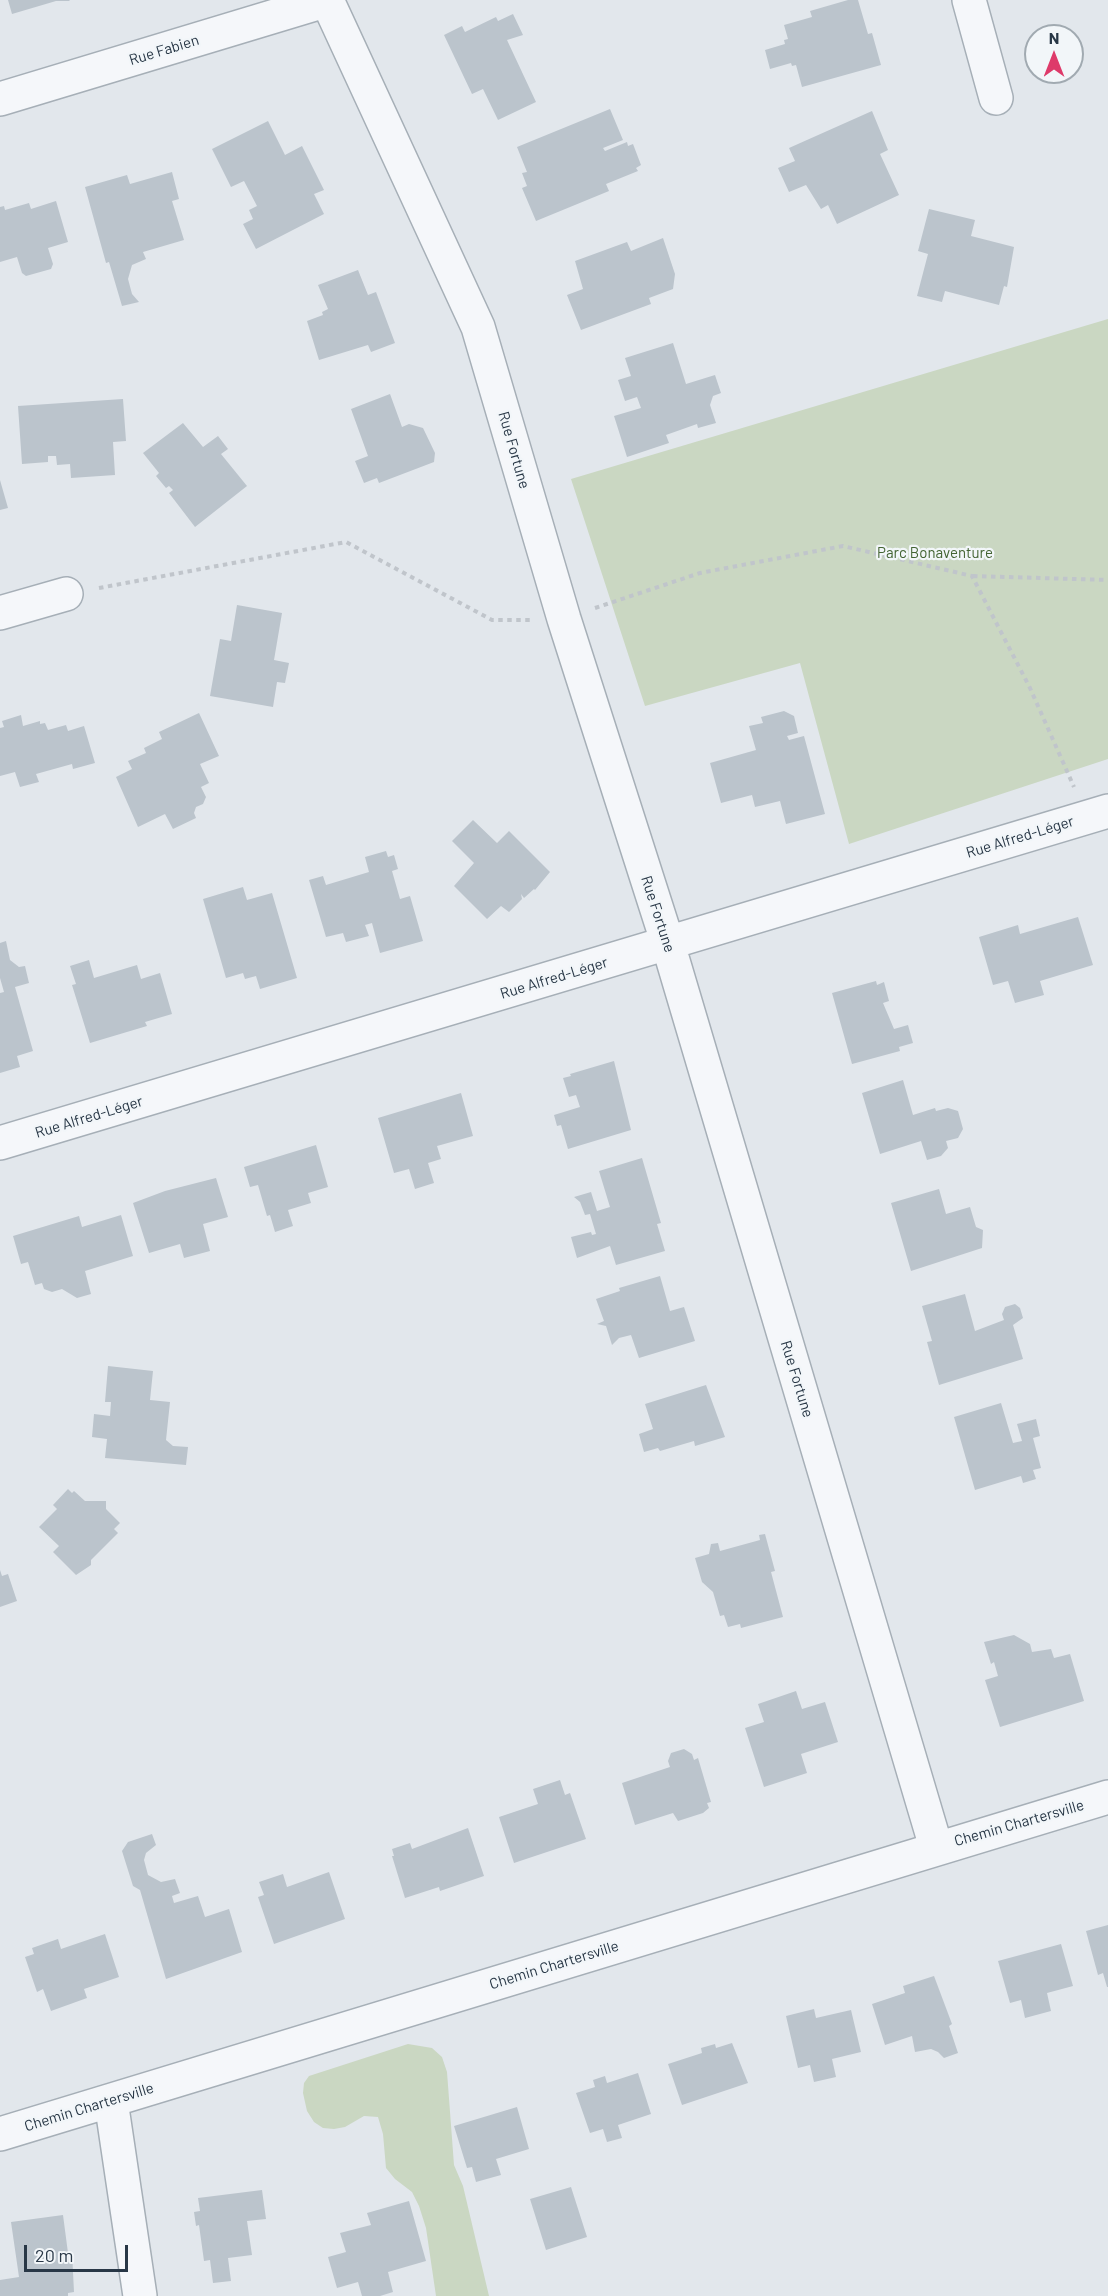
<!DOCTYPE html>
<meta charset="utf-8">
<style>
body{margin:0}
#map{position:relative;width:1108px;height:2296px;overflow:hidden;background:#e2e7ec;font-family:Barlow,sans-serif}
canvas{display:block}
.north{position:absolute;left:1024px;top:24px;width:60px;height:60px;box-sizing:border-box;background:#f2f6f9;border:2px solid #a1aab1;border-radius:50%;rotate:0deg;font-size:16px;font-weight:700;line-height:24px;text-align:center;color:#283746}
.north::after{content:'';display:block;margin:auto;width:21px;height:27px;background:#de3a6a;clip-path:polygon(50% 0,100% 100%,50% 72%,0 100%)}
.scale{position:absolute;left:24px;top:2245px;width:104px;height:27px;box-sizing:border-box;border:3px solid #283746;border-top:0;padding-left:8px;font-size:18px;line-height:21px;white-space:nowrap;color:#283746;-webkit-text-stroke:4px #f2f6f9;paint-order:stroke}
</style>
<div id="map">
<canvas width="1108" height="2296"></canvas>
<div class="north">N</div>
<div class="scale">20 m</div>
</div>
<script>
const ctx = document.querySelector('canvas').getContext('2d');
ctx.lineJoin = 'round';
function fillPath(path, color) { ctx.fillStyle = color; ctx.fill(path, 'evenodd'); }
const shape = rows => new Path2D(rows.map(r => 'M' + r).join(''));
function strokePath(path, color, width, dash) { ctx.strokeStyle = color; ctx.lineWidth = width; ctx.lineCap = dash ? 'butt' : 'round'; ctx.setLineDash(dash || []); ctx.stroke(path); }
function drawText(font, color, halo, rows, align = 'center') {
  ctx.font = font + ' Barlow,sans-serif'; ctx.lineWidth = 4.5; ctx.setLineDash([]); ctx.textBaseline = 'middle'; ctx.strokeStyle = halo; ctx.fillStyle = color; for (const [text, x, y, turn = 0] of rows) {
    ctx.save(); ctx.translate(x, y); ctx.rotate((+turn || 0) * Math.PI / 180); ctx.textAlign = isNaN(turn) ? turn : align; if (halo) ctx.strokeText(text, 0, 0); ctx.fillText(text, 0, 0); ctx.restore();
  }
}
fillPath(shape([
 [1108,319,1108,759,849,844,800,663,645,706,571,479],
 [408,2044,432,2048,442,2057,447,2072,454,2165,463,2186,489,2296,436,2296,426,2228,419,2206,412,2192,395,2179,386,2168,383,2134,378,2117,364,2116,345,2127,334,2129,323,2128,314,2122,307,2111,303,2093,304,2083,309,2076]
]), '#cad7c2');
fillPath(shape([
 [8,0,69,0,70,1,56,1,12,14],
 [848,0,858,0,868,34,872,33,881,65,802,87,796,65,792,66,791,63,770,69,765,50,785,44,784,40,788,39,784,25,812,17,810,11],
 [513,14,523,35,507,40,536,102,498,120,483,89,472,94,444,35,462,26,465,32,496,17,498,21],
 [610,109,623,140,603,148,605,151,627,142,628,146,633,144,641,165,636,168,638,171,606,184,609,191,536,221,522,188,527,186,522,173,527,172,517,147],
 [872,111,888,150,880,154,899,195,837,224,828,205,821,209,806,185,789,192,778,168,795,161,789,148],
 [268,121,285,155,302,146,324,190,314,194,324,214,256,249,243,224,253,219,249,210,257,206,244,181,231,187,212,149],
 [172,172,179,199,172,201,184,240,143,252,146,259,132,265,128,279,132,294,139,302,122,306,109,262,106,263,85,187,127,175,130,184],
 [56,201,68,242,48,248,53,264,51,269,26,276,22,273,17,257,0,262,0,207,4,206,5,210,29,203,31,209],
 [929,209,975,220,971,236,1014,247,1007,287,1004,286,999,305,945,291,942,302,917,296,928,254,918,251],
 [663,238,675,274,673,289,649,298,651,304,581,330,567,295,583,289,575,261,627,242,631,251],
 [358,270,368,295,376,292,395,343,371,352,368,345,319,360,307,321,323,315,322,312,328,309,318,285],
 [673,343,686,384,715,375,721,393,713,396,710,405,716,423,698,428,697,424,666,435,669,443,627,457,614,416,641,408,637,397,625,401,618,380,631,376,625,358],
 [390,394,402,427,409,424,423,428,435,453,434,462,379,483,377,478,364,483,355,461,368,456,351,409],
 [123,399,126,441,113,442,115,475,71,478,70,464,57,465,56,456,48,456,48,462,22,464,18,406],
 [183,423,203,447,218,436,228,449,221,454,247,486,195,527,169,493,173,490,169,486,166,488,156,476,159,473,143,453],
 [0,480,8,508,0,510],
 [237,605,282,613,274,660,289,663,285,683,277,682,273,707,210,696,220,639,231,641],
 [784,711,794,716,798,733,787,736,789,740,804,736,825,814,786,824,780,801,755,807,752,795,721,803,710,763,756,750,749,726,763,723,761,717],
 [199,713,219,756,200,764,209,783,201,787,206,797,203,804,196,807,194,813,196,818,173,829,165,814,138,827,116,777,132,769,128,761,146,753,144,748,162,739,159,732],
 [21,715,23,726,40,721,40,724,45,723,48,730,66,725,68,731,84,726,95,763,73,769,72,764,36,774,39,782,20,787,15,772,0,776,0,728,4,727,2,721],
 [473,820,497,843,509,831,550,872,535,890,534,889,524,898,521,894,522,899,509,912,501,906,487,919,454,886,474,863,452,841],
 [386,851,388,857,394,855,398,869,392,871,400,899,410,896,423,941,380,953,372,923,365,925,369,936,346,942,343,933,326,937,309,880,323,876,326,885,369,872,365,857],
 [243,887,247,900,272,893,297,978,260,989,256,976,245,979,243,973,226,978,203,899],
 [1078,917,1093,965,1040,981,1044,995,1015,1003,1008,981,993,985,979,937,1018,925,1020,934],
 [6,941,10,960,19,967,25,966,29,983,15,987,33,1051,17,1056,20,1067,0,1073,0,993,4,992,0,978,0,943],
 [89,960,94,978,137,965,141,979,160,973,172,1014,145,1022,147,1026,90,1043,72,985,76,984,70,966],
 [876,981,877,985,884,982,889,1001,883,1003,894,1029,908,1025,913,1043,899,1047,900,1051,852,1064,832,993],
 [614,1061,631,1130,568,1149,561,1125,557,1126,554,1115,580,1107,576,1095,569,1097,563,1078,571,1076,570,1074],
 [903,1080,913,1115,935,1108,936,1111,948,1108,958,1111,963,1129,958,1138,946,1141,948,1148,941,1156,927,1160,921,1141,880,1154,862,1093],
 [461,1093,473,1136,437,1146,441,1159,428,1163,434,1183,415,1189,409,1169,394,1173,378,1118],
 [316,1145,328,1187,308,1193,311,1203,288,1210,293,1226,275,1232,270,1215,267,1216,258,1185,250,1187,244,1167],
 [642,1158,661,1223,657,1224,665,1251,616,1265,610,1246,577,1258,571,1237,591,1232,592,1235,596,1234,590,1214,585,1215,580,1202,574,1197,591,1192,597,1211,610,1207,599,1171],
 [216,1178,228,1217,203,1224,210,1251,184,1258,180,1244,149,1253,133,1203,165,1191],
 [939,1189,946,1214,970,1207,976,1227,983,1230,982,1248,911,1271,891,1203],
 [121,1215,133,1256,85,1271,91,1294,77,1298,62,1289,52,1292,44,1289,42,1283,35,1285,28,1262,21,1264,13,1236,79,1216,82,1227],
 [660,1276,670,1311,684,1307,695,1341,639,1358,631,1335,619,1338,612,1345,606,1326,597,1324,604,1321,596,1299,620,1291,619,1288],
 [965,1294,975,1331,1004,1320,1002,1314,1005,1307,1015,1304,1020,1308,1023,1318,1013,1325,1023,1359,939,1385,927,1342,932,1341,922,1306],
 [108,1366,153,1371,150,1400,170,1402,166,1440,173,1446,188,1447,186,1465,105,1458,107,1439,92,1437,94,1414,110,1416,111,1402,105,1402],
 [706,1385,725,1437,695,1446,694,1441,660,1451,658,1448,644,1452,639,1434,653,1429,645,1404],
 [1001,1403,1013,1443,1022,1441,1017,1424,1036,1419,1040,1436,1033,1438,1041,1468,1033,1470,1036,1479,1023,1483,1021,1476,975,1490,954,1417],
 [68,1489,72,1493,74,1491,85,1501,106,1501,106,1509,120,1523,114,1529,118,1533,91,1560,91,1565,76,1575,53,1552,59,1546,39,1527,57,1509,53,1505],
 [765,1534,775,1571,771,1572,783,1617,741,1628,740,1624,728,1627,724,1615,720,1616,713,1592,702,1582,695,1558,709,1554,711,1544,718,1543,720,1551,760,1540,759,1535],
 [0,1570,2,1576,8,1574,17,1601,0,1607],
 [1014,1635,1030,1644,1032,1652,1051,1649,1054,1658,1070,1654,1084,1701,1000,1727,985,1680,998,1676,994,1662,991,1664,984,1642],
 [796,1691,802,1709,825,1702,838,1742,801,1754,807,1773,764,1787,745,1728,764,1722,758,1704],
 [684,1749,692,1754,694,1760,698,1758,711,1802,707,1803,709,1808,703,1813,678,1821,673,1813,635,1825,622,1783,670,1767,668,1761,671,1753],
 [560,1780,565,1795,570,1793,586,1839,514,1863,499,1817,538,1804,533,1789],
 [468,1828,484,1876,440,1891,439,1887,405,1898,392,1856,394,1856,392,1849,410,1843,412,1849],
 [152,1834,156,1845,146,1853,144,1860,148,1875,161,1882,175,1879,180,1893,172,1896,174,1903,198,1896,205,1917,229,1909,242,1952,166,1979,140,1890,133,1886,122,1851,128,1842],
 [329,1872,345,1919,274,1944,258,1897,264,1895,259,1882,283,1874,287,1887],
 [1108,1925,1108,1987,1107,1987,1103,1973,1098,1975,1086,1931],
 [105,1934,119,1977,84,1989,87,1998,51,2011,43,1989,37,1992,25,1957,34,1954,32,1948,58,1939,61,1949],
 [1061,1944,1073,1986,1047,1993,1051,2011,1025,2018,1021,2000,1010,2003,998,1961],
 [934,1976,952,2024,949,2026,958,2053,944,2058,938,2052,931,2049,915,2052,912,2036,885,2045,872,2004,905,1993,903,1986],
 [814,2009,816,2018,851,2010,861,2052,832,2059,836,2077,814,2082,810,2065,798,2068,786,2016],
 [732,2043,748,2083,682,2105,668,2064,702,2053,701,2048,715,2044,716,2048],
 [638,2073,651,2114,618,2125,622,2138,607,2142,603,2129,590,2133,576,2093,595,2087,593,2080,605,2076,607,2083],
 [517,2107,529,2149,496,2159,501,2175,476,2182,472,2167,467,2168,454,2126],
 [571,2187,587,2237,546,2250,530,2199],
 [262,2190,266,2219,247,2221,252,2255,228,2258,231,2281,213,2283,210,2260,204,2261,199,2225,196,2226,194,2212,200,2211,198,2198],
 [409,2201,426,2261,388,2272,393,2292,380,2296,362,2296,358,2282,337,2288,328,2257,346,2252,340,2233,371,2225,367,2213],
 [63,2215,68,2253,72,2252,74,2292,68,2293,68,2296,0,2296,0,2280,19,2277,11,2222]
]), '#bbc4cc');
const minor = shape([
 [327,0,478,327,564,619,668,944,936,1847],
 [969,0,996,98],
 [0,99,328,0],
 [0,613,66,594],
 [0,1143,1108,811],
 [111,2101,140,2296],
 [0,2134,1108,1797]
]);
strokePath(minor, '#a6afb7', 36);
strokePath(shape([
 [973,576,1108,580],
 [99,588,346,542,492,620,530,620],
 [595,608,700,573,843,546,972,576,1030,688,1074,787]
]), '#c0c5cb', 4, [4.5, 4.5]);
strokePath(minor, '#f5f7fa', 33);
drawText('15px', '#283746', '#f2f6f9', [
 ["Rue Fabien",164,50,-17],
 ["Rue Fortune",514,450,74],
 ["Rue Alfred-Léger",1020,837,-17],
 ["Rue Fortune",658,914,72],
 ["Rue Alfred-Léger",554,978,-17],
 ["Rue Alfred-Léger",89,1117,-17],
 ["Rue Fortune",797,1379,73],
 ["Chemin Chartersville",1019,1823,-16],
 ["Chemin Chartersville",554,1965,-17],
 ["Chemin Chartersville",89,2107,-17]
]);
drawText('15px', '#436433', '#f2f6f9', [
 ["Parc Bonaventure",935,553]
]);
</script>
